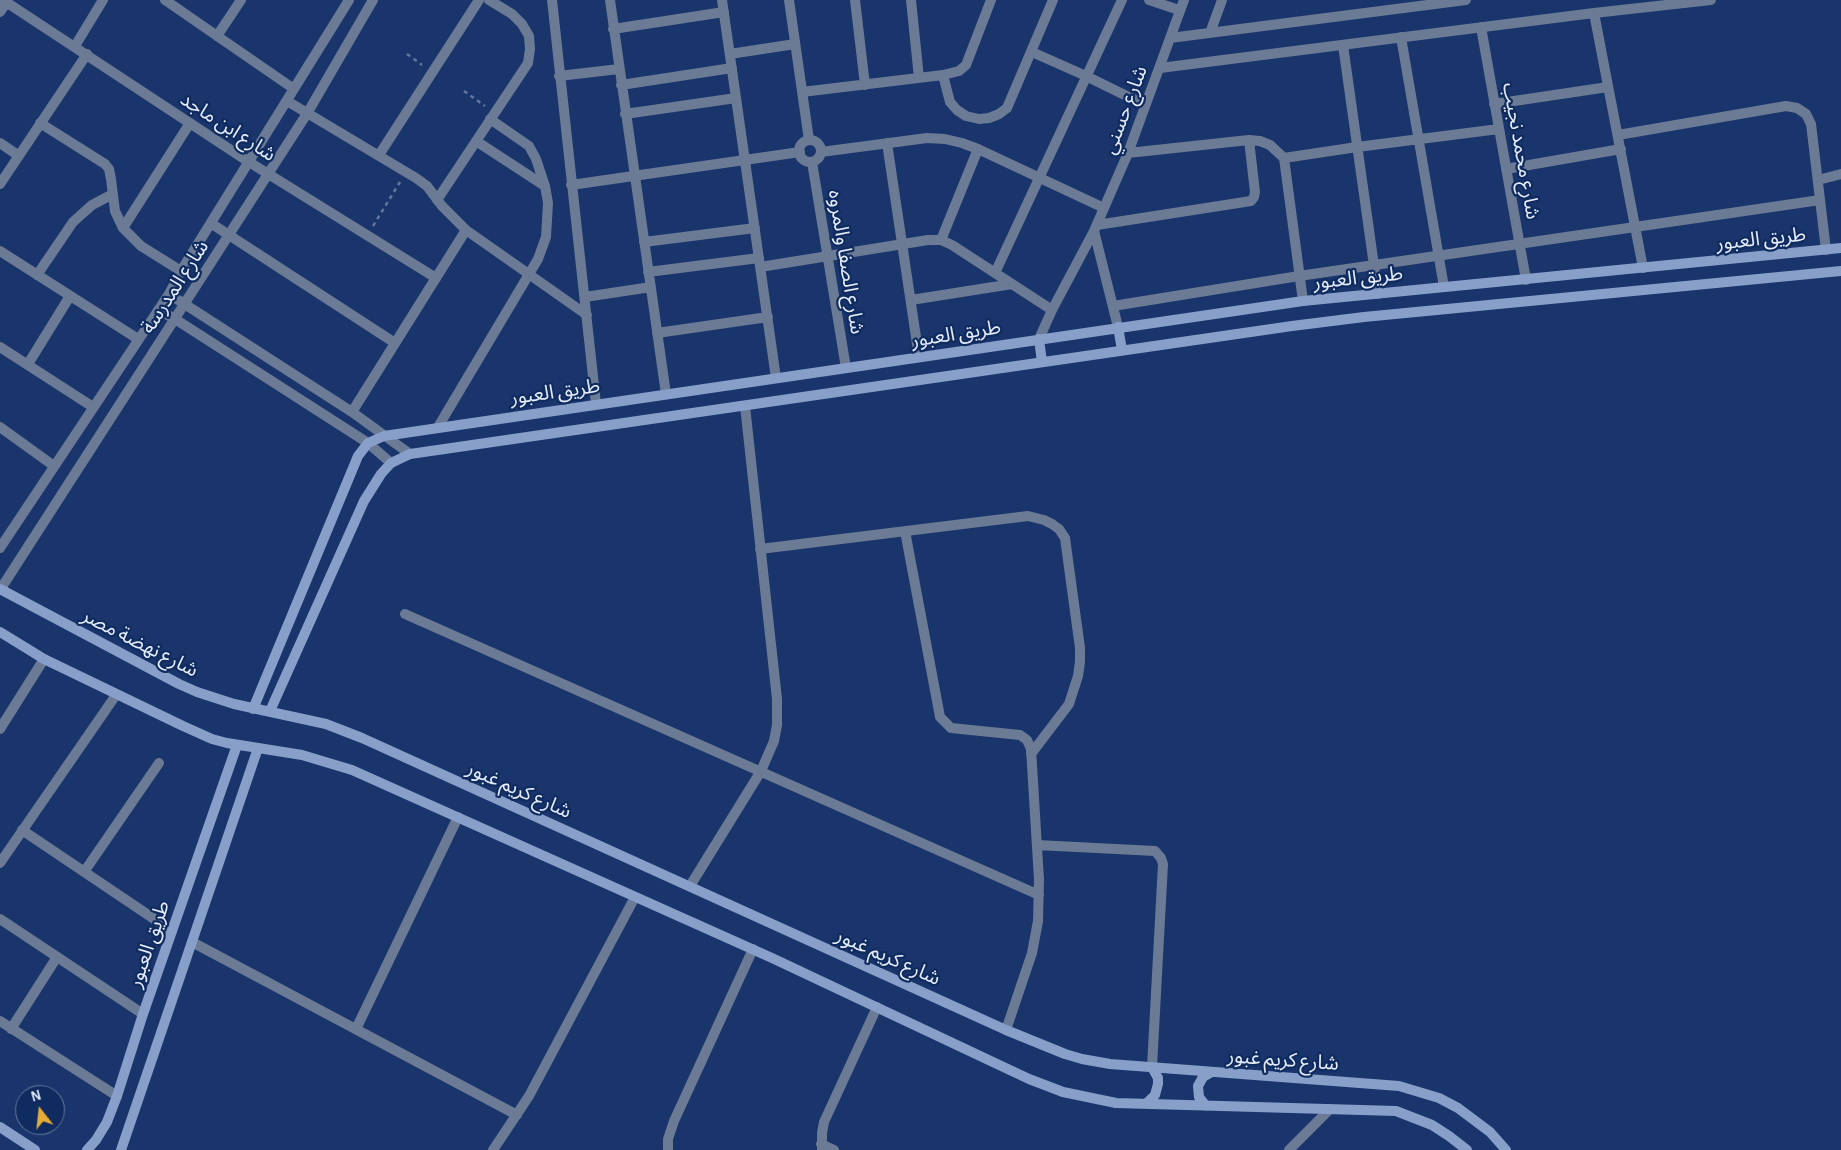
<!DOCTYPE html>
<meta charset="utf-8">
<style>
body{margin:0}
#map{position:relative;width:1841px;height:1150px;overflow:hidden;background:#19356b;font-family:"Alegreya Sans",sans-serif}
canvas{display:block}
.north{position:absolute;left:15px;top:1085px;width:50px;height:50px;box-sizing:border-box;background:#0f2b5f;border:1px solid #64789d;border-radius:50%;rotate:344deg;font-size:14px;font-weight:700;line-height:20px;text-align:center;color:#e4ecf9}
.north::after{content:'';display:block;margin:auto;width:18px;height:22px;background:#e6ad36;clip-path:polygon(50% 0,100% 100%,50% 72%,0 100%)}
</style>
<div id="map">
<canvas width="1841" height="1150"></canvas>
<div class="north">N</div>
</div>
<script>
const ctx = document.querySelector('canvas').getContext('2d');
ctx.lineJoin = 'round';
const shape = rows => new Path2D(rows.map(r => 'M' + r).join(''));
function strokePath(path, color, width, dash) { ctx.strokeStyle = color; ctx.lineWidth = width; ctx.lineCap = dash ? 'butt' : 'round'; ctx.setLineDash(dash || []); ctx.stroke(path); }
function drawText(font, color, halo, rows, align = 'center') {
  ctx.font = font + ' "Alegreya Sans","Noto Sans Arabic",sans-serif'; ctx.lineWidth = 4.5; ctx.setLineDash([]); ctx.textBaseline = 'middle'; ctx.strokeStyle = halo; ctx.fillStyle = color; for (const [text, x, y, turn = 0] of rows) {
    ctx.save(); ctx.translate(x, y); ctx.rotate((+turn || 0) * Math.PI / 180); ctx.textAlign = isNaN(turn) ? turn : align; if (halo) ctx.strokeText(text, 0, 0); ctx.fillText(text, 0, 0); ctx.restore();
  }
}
strokePath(shape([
 [407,54,422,65],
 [464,91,485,106],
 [373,226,400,182]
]), '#62779e', 2.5, [4, 4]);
strokePath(shape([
 [3,0,249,162,436,278],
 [165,0,294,89],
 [552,0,596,404],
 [610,0,666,394],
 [722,0,776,378],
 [789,0,809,140],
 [855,0,865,85],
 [911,0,919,78],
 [1149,0,1179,10],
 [0,12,7,2],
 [1594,13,1643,268],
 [1481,27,1526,280],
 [613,29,724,12],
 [1210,33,1222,0],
 [217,36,241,0],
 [1401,37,1444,287],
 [1170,38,1466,0],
 [1343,45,1378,294],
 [75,46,103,0],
 [1032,52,1086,76,1145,105],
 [730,54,795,44],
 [1160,68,1594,13,1711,0],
 [943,75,950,102,957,110,966,116,979,119,989,118,999,114,1007,108,1053,0],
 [559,76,619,69],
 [621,85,732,68],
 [802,92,943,75,959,71,966,65,991,0],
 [287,101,416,178,427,186,442,206,466,230,587,315],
 [1494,104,1608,87],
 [625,114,736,98],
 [40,123,105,164,109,169,111,179,115,211,123,228,141,246,181,271],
 [1618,135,1786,106,1797,108,1806,114,1811,124,1826,250],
 '799 151a11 11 0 1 1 22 0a11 11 0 1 1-22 0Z',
 [476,141,545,186],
 [0,143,19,156],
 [887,143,919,357],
 [821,152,927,138,945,139,962,143,978,149,1104,208],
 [1128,153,1249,140,1260,141,1270,145,1284,158,1357,147,1499,129],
 [379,155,479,0],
 [1284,158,1303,301],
 [812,162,846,368],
 [1506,169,1621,149],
 [1818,180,1841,174],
 [0,184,87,54],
 [571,185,800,152],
 [437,200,528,63,530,49,529,36,522,24,512,14,489,0],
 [212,224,395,343],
 [1097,225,1251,201,1254,197,1255,192,1249,140],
 [123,228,190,123],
 [1094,231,1118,327],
 [941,240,978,149],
 [644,242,755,228],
 [0,251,138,339],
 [760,267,928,240,941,240,952,245,1052,310],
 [648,272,759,258],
 [995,273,1122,0],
 [37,275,73,222,92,205,113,194],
 [169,294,352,412,410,454],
 [585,297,651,287],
 [911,300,1012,284],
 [1113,306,1299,276,1820,200],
 [158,310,175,319,368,443,391,463],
 [657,333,768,317],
 [1039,339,1052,310,1094,231,1128,153,1184,0],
 [0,347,93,407],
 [28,364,70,296],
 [352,412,466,230],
 [0,427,54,466],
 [438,427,538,259,546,237,548,203,545,186,536,159,529,146,490,119],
 [905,531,940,717,951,728,1020,735,1027,740,1031,749,1039,880,1038,921,1032,953,1006,1030],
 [0,548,169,294,181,271,349,0],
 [760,549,1028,516,1044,520,1052,524,1059,529,1065,538,1080,648,1080,662,1078,676,1069,704,1031,754],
 [0,590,308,112,373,0],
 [405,614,1039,895],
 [0,729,44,659],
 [22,830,172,931],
 [1037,845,1155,851,1161,858,1163,864,1152,1067],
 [0,863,116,695],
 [84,872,159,763],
 [690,886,761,771,774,741,777,725,777,699,745,406],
 [0,919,143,1014],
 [192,942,517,1115],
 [0,1021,117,1096],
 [11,1029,57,957],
 [356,1029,458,817],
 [821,1144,834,1150],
 [493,1150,529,1096,635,897],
 [668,1150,668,1139,674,1121,753,949],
 [822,1150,822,1133,824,1122,877,1007],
 [1289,1150,1330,1109]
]), '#6b7a95', 10);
strokePath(shape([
 [1118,327,1122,350],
 [1039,339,1042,362],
 [0,589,179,684,197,692,234,704,326,724,362,738,1006,1030,1065,1054,1082,1059,1110,1064,1399,1086,1439,1098,1458,1108,1490,1132,1506,1150],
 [0,632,44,659,183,726,212,739,227,743,302,755,352,770,772,958,1029,1079,1063,1092,1116,1103,1396,1111,1432,1125,1449,1136,1467,1150],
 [253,709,358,456,368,443,384,436,1303,301,1841,248],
 [270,711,364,501,381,474,391,463,410,454,1292,326,1364,317,1841,271],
 [1146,1104,1155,1095,1158,1084,1158,1078,1152,1067],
 [1206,1106,1199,1097,1198,1086,1203,1077,1212,1072],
 [0,1127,35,1150],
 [87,1150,96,1140,107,1122,117,1096,143,1014,237,745],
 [121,1150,258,748]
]), '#879fc9', 10);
drawText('20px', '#e4ecf9', '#0f2b5f', [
 ["شارع حسني",1125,110,-69],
 ["شارع ابن ماجد",228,127,33],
 ["شارع محمد نجيب",1521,151,80],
 ["طريق العبور",1761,239,-6],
 ["شارع الصفا والمروه",846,262,81],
 ["طريق العبور",1358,278,-6],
 ["شارع المدرسة",175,287,-57],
 ["طريق العبور",956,334,-9],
 ["طريق العبور",555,392,-8],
 ["شارع نهضة مصر",140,643,27],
 ["شارع كريم غبور",519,790,24],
 ["طريق العبور",149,944,-71],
 ["شارع كريم غبور",888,957,24],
 ["شارع كريم غبور",1283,1060,4]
]);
</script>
